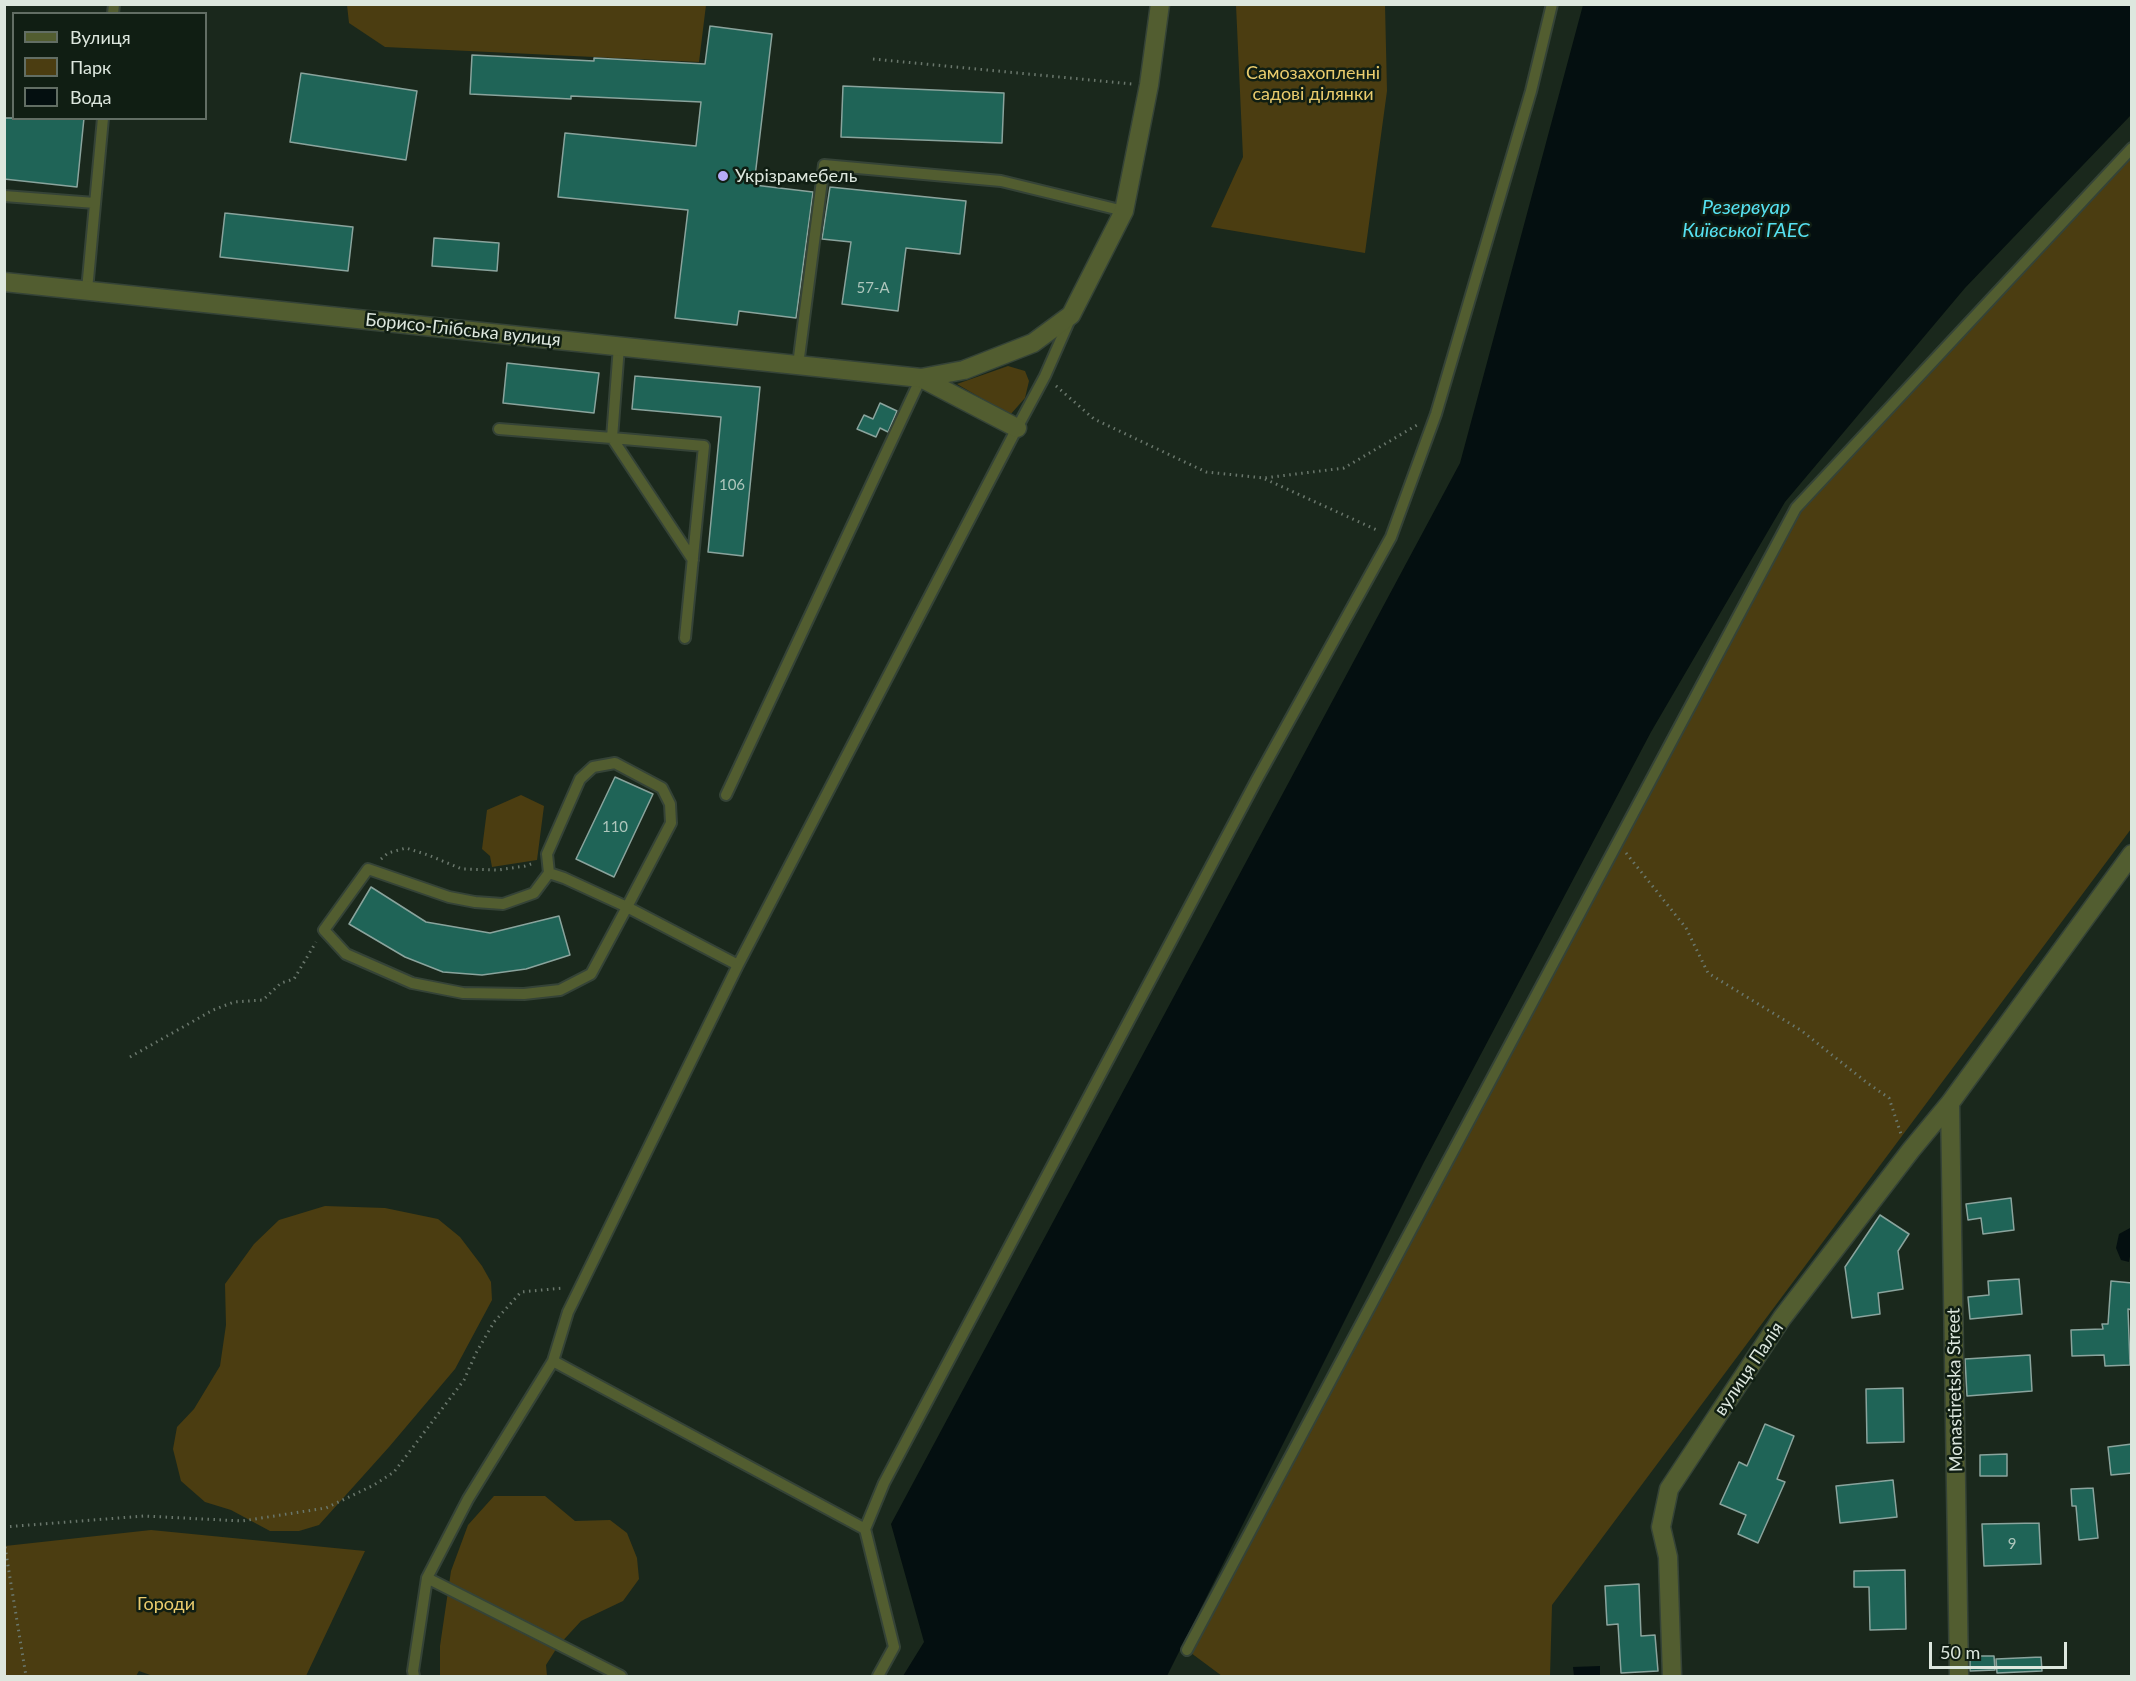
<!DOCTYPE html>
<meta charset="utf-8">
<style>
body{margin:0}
#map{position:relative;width:2136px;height:1681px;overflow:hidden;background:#1a281c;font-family:Lato,sans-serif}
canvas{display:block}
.frame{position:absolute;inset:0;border:6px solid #dde7de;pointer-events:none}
.legend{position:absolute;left:12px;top:12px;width:195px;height:108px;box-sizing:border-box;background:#101e13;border:2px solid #626e64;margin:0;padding:8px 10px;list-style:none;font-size:18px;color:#dde7de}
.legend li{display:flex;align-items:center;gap:12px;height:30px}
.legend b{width:30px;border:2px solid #626e64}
.scale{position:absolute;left:1929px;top:1642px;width:138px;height:27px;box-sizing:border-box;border:3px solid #dde7de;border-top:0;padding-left:8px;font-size:18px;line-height:21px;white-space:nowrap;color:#dde7de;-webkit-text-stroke:4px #101e13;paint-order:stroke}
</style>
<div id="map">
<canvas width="2136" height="1681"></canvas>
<div class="frame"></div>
<ul class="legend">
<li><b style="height:8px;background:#525d30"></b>Вулиця</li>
<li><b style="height:16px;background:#4b3d11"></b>Парк</li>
<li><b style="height:16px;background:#040f10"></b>Вода</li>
</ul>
<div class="scale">50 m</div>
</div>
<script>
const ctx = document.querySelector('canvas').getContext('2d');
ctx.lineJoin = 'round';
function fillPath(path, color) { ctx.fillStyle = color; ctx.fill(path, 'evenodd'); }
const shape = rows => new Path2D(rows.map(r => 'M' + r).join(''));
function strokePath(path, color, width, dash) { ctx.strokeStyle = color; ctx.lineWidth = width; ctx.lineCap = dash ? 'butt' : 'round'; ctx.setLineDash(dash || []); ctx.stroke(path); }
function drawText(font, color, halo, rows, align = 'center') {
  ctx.font = font + ' Lato,sans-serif'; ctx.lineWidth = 5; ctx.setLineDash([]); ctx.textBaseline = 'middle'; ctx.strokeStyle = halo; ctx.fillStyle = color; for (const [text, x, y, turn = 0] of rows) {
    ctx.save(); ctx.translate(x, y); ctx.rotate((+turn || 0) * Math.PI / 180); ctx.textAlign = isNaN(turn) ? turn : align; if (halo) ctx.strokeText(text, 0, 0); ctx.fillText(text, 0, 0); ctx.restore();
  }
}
fillPath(shape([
 [347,5,347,4,706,5,699,62,385,47,349,23],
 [1236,5,1385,5,1387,91,1365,253,1211,227,1243,157],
 [2131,148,2131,829,1552,1605,1550,1676,1222,1676,1187,1650,1796,508],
 [1008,366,1025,371,1029,381,1025,398,1010,415,957,384],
 [521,795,544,806,537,860,492,867,490,856,482,849,487,810],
 [325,1206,385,1208,438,1219,460,1237,482,1266,491,1282,492,1300,455,1369,389,1447,319,1525,299,1531,270,1531,231,1510,205,1502,181,1481,173,1449,177,1427,194,1409,220,1366,226,1325,225,1284,254,1244,279,1220],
 [494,1496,545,1496,575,1521,610,1520,627,1533,637,1558,639,1579,623,1601,581,1621,558,1646,546,1665,547,1676,440,1676,440,1646,451,1571,468,1525],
 [151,1530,365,1551,306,1676,153,1676,139,1671,136,1676,5,1676,5,1546]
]), '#4b3d11');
fillPath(shape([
 [1583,5,2131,5,2131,115,1965,288,1785,502,1651,732,1424,1162,1167,1676,903,1676,924,1642,891,1524,1460,463],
 [2130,1228,2132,1245,2129,1262,2121,1260,2116,1248,2119,1234],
 [1600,1666,1600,1675,1574,1676,1573,1667]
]), '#040f10');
const building = shape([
 [710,26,772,34,754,185,813,192,796,318,739,311,737,325,675,318,688,210,558,197,565,133,696,146,701,102,571,96,571,99,470,94,472,55,594,61,594,58,705,64,710,26],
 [301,73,417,91,406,160,290,142,301,73],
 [843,86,1004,93,1002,143,841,137,843,86],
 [4,118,84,118,77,187,4,179,4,118],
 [830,187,966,201,960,254,906,248,898,311,842,304,851,242,822,239,830,187],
 [225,213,353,227,348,271,220,257,225,213],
 [434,238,499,243,497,271,432,266,434,238],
 [507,363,599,373,594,413,503,403,507,363],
 [635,376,760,387,743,556,708,552,721,417,632,409,635,376],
 [880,403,897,411,888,432,880,428,876,437,857,429,864,415,873,419,880,403],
 [615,777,653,794,614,877,576,859,615,777],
 [371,887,426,922,490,933,559,916,570,955,526,969,482,975,443,972,405,957,349,924,371,887],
 [2011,1198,2014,1230,1983,1234,1981,1218,1968,1220,1966,1204,2011,1198],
 [1880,1215,1909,1234,1898,1251,1903,1289,1878,1293,1880,1314,1852,1318,1845,1267,1880,1215],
 [2019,1279,2022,1314,1970,1319,1968,1297,1989,1295,1988,1281,2019,1279],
 [2111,1281,2132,1283,2132,1310,2128,1309,2130,1365,2105,1366,2104,1355,2072,1356,2071,1330,2103,1329,2102,1324,2108,1324,2111,1281],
 [2030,1355,2032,1391,1967,1396,1965,1359,2030,1355],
 [1903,1388,1904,1442,1867,1443,1866,1389,1903,1388],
 [1765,1424,1794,1436,1777,1479,1785,1482,1758,1543,1738,1534,1746,1515,1720,1504,1739,1462,1747,1466,1765,1424],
 [2132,1444,2132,1473,2111,1475,2108,1447,2132,1444],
 [2007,1454,2007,1476,1980,1476,1980,1455,2007,1454],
 [1893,1480,1897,1517,1840,1523,1836,1486,1893,1480],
 [2093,1488,2098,1538,2079,1540,2076,1506,2072,1506,2071,1489,2093,1488],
 [2039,1523,2041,1564,1984,1566,1982,1524,2039,1523],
 [1905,1570,1906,1629,1870,1630,1869,1587,1854,1587,1854,1571,1905,1570],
 [1639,1584,1641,1636,1655,1635,1658,1671,1621,1673,1618,1624,1607,1625,1605,1586,1639,1584],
 [1970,1656,1994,1656,1995,1670,1970,1671,1970,1656],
 [2041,1657,2042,1671,1997,1673,1996,1659,2041,1657]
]);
fillPath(building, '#1f6457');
strokePath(building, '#8aa49d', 1.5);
const lane = shape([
 [113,14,114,4],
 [4,196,95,203],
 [87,290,103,118],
 [619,346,612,438,704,446,685,638],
 [798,365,824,165,1001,181,1124,211],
 [499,429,612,438,693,560],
 [726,795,921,378],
 [549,873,547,854,580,779,593,767,615,763,662,788,670,804,671,823,627,907,564,878,549,873,534,893,503,904,475,902,449,897,368,869,324,930,346,954,412,983,463,993,524,994,560,990,591,974,627,907,738,965],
 [553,1361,865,1529,894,1647,878,1676],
 [865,1529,884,1483,1256,781,1391,537,1436,414,1531,91,1552,4],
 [427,1578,621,1676],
 [1187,1650,1796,508,2132,148],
 [414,1676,413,1671,427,1578,468,1499,553,1361,568,1312,738,965,1017,428,1045,376,1070,319]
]);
const street = shape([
 [4,282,921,378,964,370,1033,343,1071,315,1124,211,1149,85,1160,4],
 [921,378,1017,428],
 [1950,1103,1959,1676],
 [1672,1676,1668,1557,1661,1527,1669,1489,1782,1318,1911,1150,1950,1103,2132,854]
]);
strokePath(lane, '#354337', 14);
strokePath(street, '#354337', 21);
strokePath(shape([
 [873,59,1132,84],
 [1056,386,1094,419,1206,472,1264,478,1344,468,1417,425],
 [1265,479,1379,531],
 [1626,853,1686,928,1708,973,1802,1031,1866,1082,1889,1098,1901,1134],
 [381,859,388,853,406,848,428,855,462,869,498,870,525,866,534,863],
 [130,1057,213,1010,234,1002,263,1000,281,983,294,979,316,942],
 [4,1527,144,1516,242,1521,326,1508,374,1485,394,1472,464,1380,476,1353,494,1322,521,1292,563,1288],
 [4,1541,26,1676]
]), '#6a776c', 3, [1.5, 4.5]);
strokePath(lane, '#525d30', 10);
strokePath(street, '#525d30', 18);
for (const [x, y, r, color] of [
 [723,176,6,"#b6abf8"]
]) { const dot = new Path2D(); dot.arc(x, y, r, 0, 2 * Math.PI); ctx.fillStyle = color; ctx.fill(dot); strokePath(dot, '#101e13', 2); }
drawText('15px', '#aec6bc', null, [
 ["57-А",873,288],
 ["106",732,485],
 ["110",615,827],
 ["9",2012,1544]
]);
drawText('18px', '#eacc6d', '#101e13', [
 ["Самозахопленні",1313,73],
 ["садові ділянки",1313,94],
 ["Городи",166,1604]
]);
drawText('18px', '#dde7de', '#101e13', [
 ["Укрізрамебель",735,176]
], 'left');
drawText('18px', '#dde7de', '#101e13', [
 ["Борисо-Глібська вулиця",463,330,6],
 ["вулиця Палія",1749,1369,-56],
 ["Monastiretska Street",1955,1390,-91]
]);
drawText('italic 20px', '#56e1f1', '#101e13', [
 ["Резервуар",1746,208],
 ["Київської ГАЕС",1746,231]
]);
</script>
